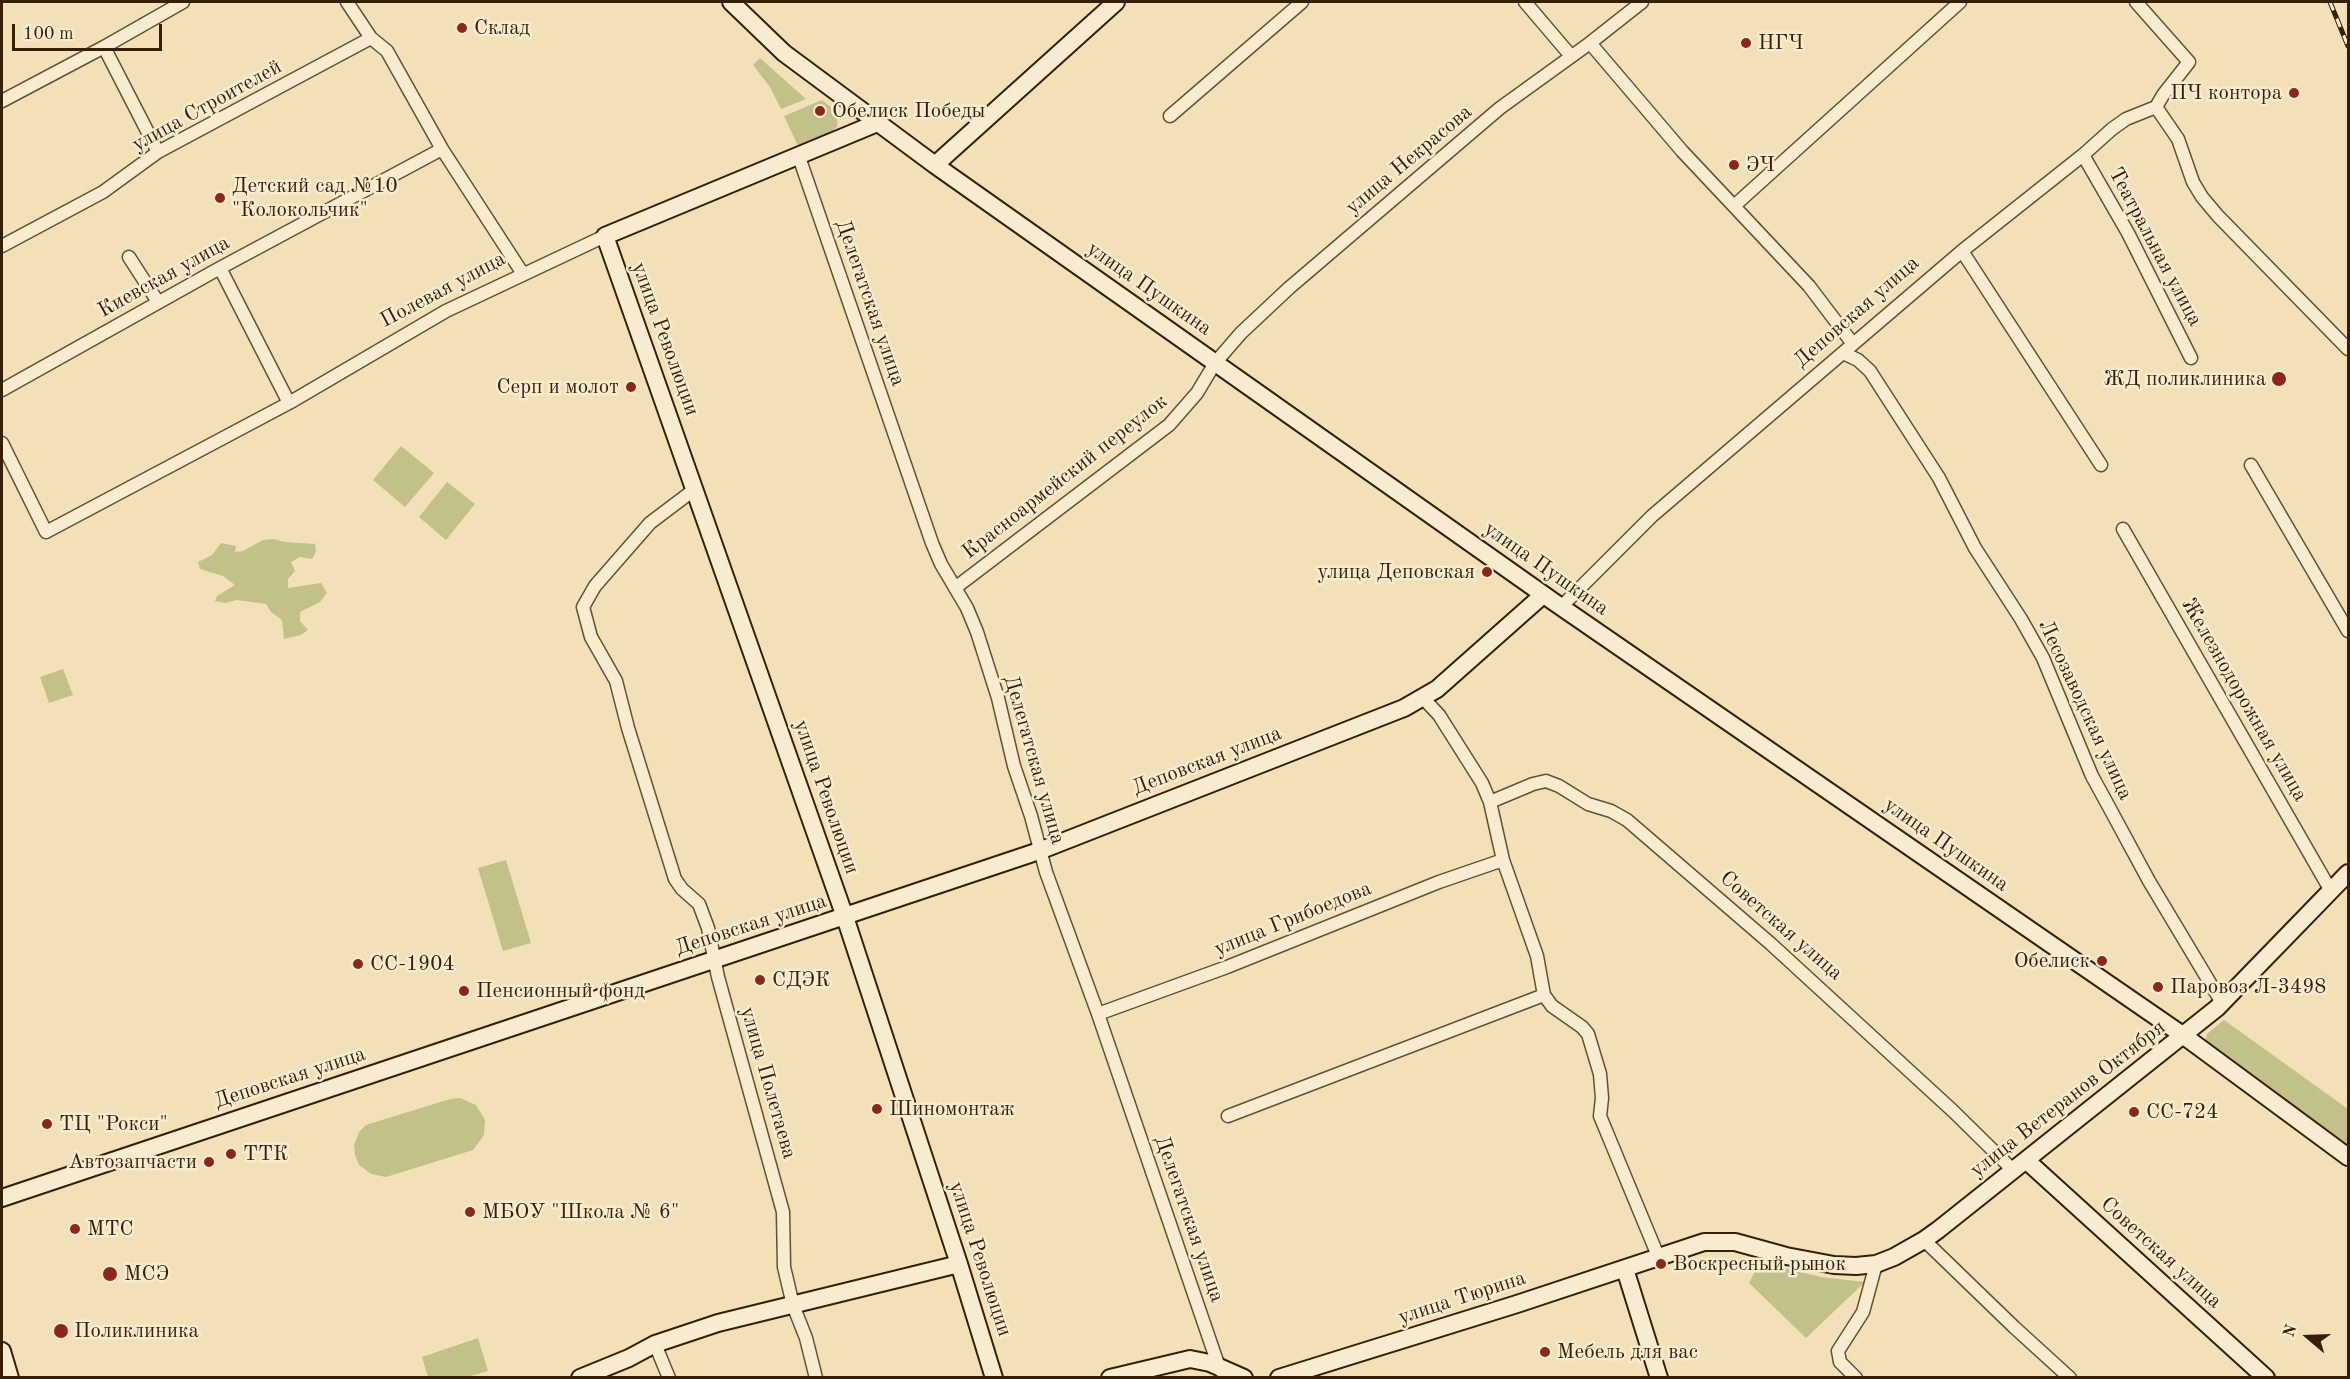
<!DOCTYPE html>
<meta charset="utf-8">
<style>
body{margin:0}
#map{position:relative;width:2350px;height:1379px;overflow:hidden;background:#f2e1b7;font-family:"Old Standard TT",serif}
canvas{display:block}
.frame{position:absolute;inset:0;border:3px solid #371f07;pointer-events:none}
.north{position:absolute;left:2278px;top:1307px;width:60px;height:60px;-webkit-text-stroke:4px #f7ecd0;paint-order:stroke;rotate:289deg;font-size:16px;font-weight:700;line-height:24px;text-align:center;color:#371f07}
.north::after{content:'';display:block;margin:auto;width:21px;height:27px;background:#371f07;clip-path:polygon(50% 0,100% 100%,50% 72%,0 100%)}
.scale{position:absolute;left:12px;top:24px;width:150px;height:27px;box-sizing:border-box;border:3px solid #371f07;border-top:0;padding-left:8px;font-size:18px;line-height:21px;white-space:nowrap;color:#371f07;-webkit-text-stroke:4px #f7ecd0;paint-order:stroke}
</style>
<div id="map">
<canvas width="2350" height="1379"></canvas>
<div class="frame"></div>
<div class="north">N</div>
<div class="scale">100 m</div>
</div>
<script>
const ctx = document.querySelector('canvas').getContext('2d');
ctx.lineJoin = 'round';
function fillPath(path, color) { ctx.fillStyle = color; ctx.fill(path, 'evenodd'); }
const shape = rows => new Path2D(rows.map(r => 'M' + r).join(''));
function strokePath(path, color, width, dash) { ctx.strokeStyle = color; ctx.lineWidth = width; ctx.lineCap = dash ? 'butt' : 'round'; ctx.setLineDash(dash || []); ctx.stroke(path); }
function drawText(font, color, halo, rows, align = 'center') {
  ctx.font = font + ' "Old Standard TT",serif'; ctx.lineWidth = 5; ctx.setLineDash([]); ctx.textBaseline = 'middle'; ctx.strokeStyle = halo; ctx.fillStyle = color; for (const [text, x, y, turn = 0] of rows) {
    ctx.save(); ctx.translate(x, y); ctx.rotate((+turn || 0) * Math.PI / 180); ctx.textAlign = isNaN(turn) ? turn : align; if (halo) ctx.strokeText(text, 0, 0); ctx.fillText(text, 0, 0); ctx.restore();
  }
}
fillPath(shape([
 [760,58,806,99,781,109,770,87,753,65],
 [822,100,838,113,837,127,827,135,798,146,784,116],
 [401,446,434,473,405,507,373,480],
 [447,482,475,504,446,540,419,517],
 [274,539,285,542,315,544,316,552,312,559,300,557,291,562,295,571,288,579,288,588,321,583,327,593,320,602,300,612,300,621,308,630,301,635,284,639,282,620,271,612,266,604,237,600,225,603,215,601,217,596,235,585,223,576,200,569,198,562,212,555,221,543,236,546,235,552,243,551,263,540],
 [63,669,73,695,49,703,40,677],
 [506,860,531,943,503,951,478,868],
 [2224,1020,2348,1109,2348,1144,2205,1042,2207,1034],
 [460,1098,476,1105,485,1120,484,1135,473,1150,386,1177,371,1174,359,1165,355,1155,354,1145,359,1132,366,1125,450,1099],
 [1761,1260,1776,1266,1821,1277,1865,1282,1806,1338,1749,1283],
 [478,1338,488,1371,467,1377,428,1377,422,1357]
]), '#c1c189');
const street = shape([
 [347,2,371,38,387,51,442,149,523,274],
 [1525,2,1571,56],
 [1590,43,1682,151,1809,286,1853,344],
 [104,47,158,152],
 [2,101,104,47,183,2],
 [2156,107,2178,139,2193,182,2202,197,2218,216,2348,349],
 [1170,116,1302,2],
 [2083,155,2128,233,2191,358],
 [799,157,932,543,941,564,967,608,977,632,998,698,1014,766,1031,816,1046,872,1098,1014,1220,1370],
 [1734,206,1960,2],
 [2,246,103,192,158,152,371,38],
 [1962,251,2101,465],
 [129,257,158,302],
 [220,268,289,403],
 [1843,353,1858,360,1870,371,1939,478,1975,548,2021,619,2043,658,2092,776,2109,807,2149,881,2222,1003],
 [2,390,220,268,442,149],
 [2,443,46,532,289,403,446,311,605,236],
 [2251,465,2348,631],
 [695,489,650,523,595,586,583,607,591,637,616,681,628,728,675,879,682,889,699,904,708,928,718,977,783,1212,784,1267,793,1305,806,1338,816,1378],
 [2123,529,2331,891],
 [955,588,1169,425,1197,393,1215,363,1241,333,1289,288,1500,108,1590,43,1642,2],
 [1561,607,1652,516,1962,251,2083,155,2112,129,2126,119,2156,107,2163,95,2189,62,2136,2],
 [1424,699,1439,715,1482,783,1490,802,1503,860,1537,956,1544,995,1552,1006,1582,1027,1588,1034,1600,1074,1602,1098,1600,1116,1658,1256],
 [1490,802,1533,784,1546,781,1559,786,1588,804,1611,811,1627,820,1771,944,1953,1111,2014,1171],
 [1098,1014,1227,967,1439,882,1503,860],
 [1228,1116,1544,995],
 [1924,1240,2014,1327,2070,1378],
 [655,1344,669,1378],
 [1856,1378,1840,1362,1838,1351,1863,1312,1876,1264]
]);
const secondary = shape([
 [731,2,784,53,935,165,1554,602,2184,1036,2348,1157],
 [877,123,605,236,845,917,959,1264,994,1378],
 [935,165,1116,2],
 [2027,1161,2266,1378],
 [2,1198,1039,851,1404,708,1437,689,1543,595],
 [1625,1269,1659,1378],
 [2,1351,10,1378],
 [580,1378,629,1358,655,1344,718,1323,959,1264],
 [1110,1378,1190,1359,1210,1363,1244,1378],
 [1279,1378,1517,1304,1704,1242,1735,1242,1786,1256,1834,1265,1856,1266,1876,1264,1894,1257,1924,1240,1938,1230,2217,1008,2348,873]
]);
strokePath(street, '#665033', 15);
strokePath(secondary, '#371f07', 20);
strokePath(street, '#f7ecd0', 12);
strokePath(secondary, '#f7ecd0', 16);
const rail = shape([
 [2330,2,2348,46]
]);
strokePath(rail, '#371f07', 5);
strokePath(rail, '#f7ecd0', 3, [9]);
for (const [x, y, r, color] of [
 [462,28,6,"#8f2418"],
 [1746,43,6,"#8f2418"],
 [2294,93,6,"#8f2418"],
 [820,111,6,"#8f2418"],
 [1734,165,6,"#8f2418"],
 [220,198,6,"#8f2418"],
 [2279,379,8,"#8f2418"],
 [631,387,6,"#8f2418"],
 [1487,572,6,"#8f2418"],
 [2102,961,6,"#8f2418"],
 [358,964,6,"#8f2418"],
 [760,980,6,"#8f2418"],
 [2158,987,6,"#8f2418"],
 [464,991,6,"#8f2418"],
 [877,1109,6,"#8f2418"],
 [2134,1112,6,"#8f2418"],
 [47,1124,6,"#8f2418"],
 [231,1154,6,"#8f2418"],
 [209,1162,6,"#8f2418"],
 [470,1212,6,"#8f2418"],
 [75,1229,6,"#8f2418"],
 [1661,1264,6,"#8f2418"],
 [110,1274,8,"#8f2418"],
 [61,1331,8,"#8f2418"],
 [1545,1352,6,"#8f2418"]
]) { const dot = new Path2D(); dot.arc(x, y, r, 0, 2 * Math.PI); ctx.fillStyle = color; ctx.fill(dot); strokePath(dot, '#f7ecd0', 2); }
drawText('21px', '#371f07', '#f7ecd0', [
 ["Склад",474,28],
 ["НГЧ",1758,43],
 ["ПЧ контора",2282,93,"right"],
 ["Обелиск Победы",832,111],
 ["ЭЧ",1746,165],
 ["Детский сад №10",232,186],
 ["\"Колокольчик\"",232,210],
 ["ЖД поликлиника",2266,379,"right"],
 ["Серп и молот",619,387,"right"],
 ["улица Деповская",1475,572,"right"],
 ["Обелиск",2090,961,"right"],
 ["СС-1904",370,964],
 ["СДЭК",772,980],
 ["Паровоз Л-3498",2170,987],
 ["Пенсионный фонд",476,991],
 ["Шиномонтаж",889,1109],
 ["СС-724",2146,1112],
 ["ТЦ \"Рокси\"",59,1124],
 ["ТТК",243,1154],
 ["Автозапчасти",197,1162,"right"],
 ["МБОУ \"Школа № 6\"",482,1212],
 ["МТС",87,1229],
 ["Воскресный рынок",1673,1264],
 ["МСЭ",124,1274],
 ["Поликлиника",74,1331],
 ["Мебель для вас",1557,1352]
], 'left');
drawText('21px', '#371f07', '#f7ecd0', [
 ["улица Строителей",207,106,-29],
 ["улица Некрасова",1409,160,-40],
 ["Театральная улица",2155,247,62],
 ["Киевская улица",164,277,-29],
 ["улица Пушкина",1149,289,35],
 ["Полевая улица",443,290,-28],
 ["Делегатская улица",870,303,71],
 ["Деповская улица",1857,312,-41],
 ["улица Революции",665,339,70],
 ["Красноармейский переулок",1065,477,-38],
 ["улица Пушкина",1546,569,35],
 ["Железнодорожная улица",2244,700,60],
 ["Лесозаводская улица",2085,710,65],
 ["Делегатская улица",1034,760,74],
 ["Деповская улица",1207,761,-21],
 ["улица Революции",826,797,71],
 ["улица Пушкина",1946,845,35],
 ["улица Грибоедова",1293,919,-22],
 ["Деповская улица",751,925,-18],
 ["Советская улица",1781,926,41],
 ["Деповская улица",290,1078,-18],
 ["улица Полетаева",768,1083,74],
 ["улица Ветеранов Октября",2068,1099,-38],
 ["Делегатская улица",1189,1219,71],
 ["Советская улица",2161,1253,42],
 ["улица Революции",980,1259,72],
 ["улица Тюрина",1462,1298,-18]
]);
</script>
